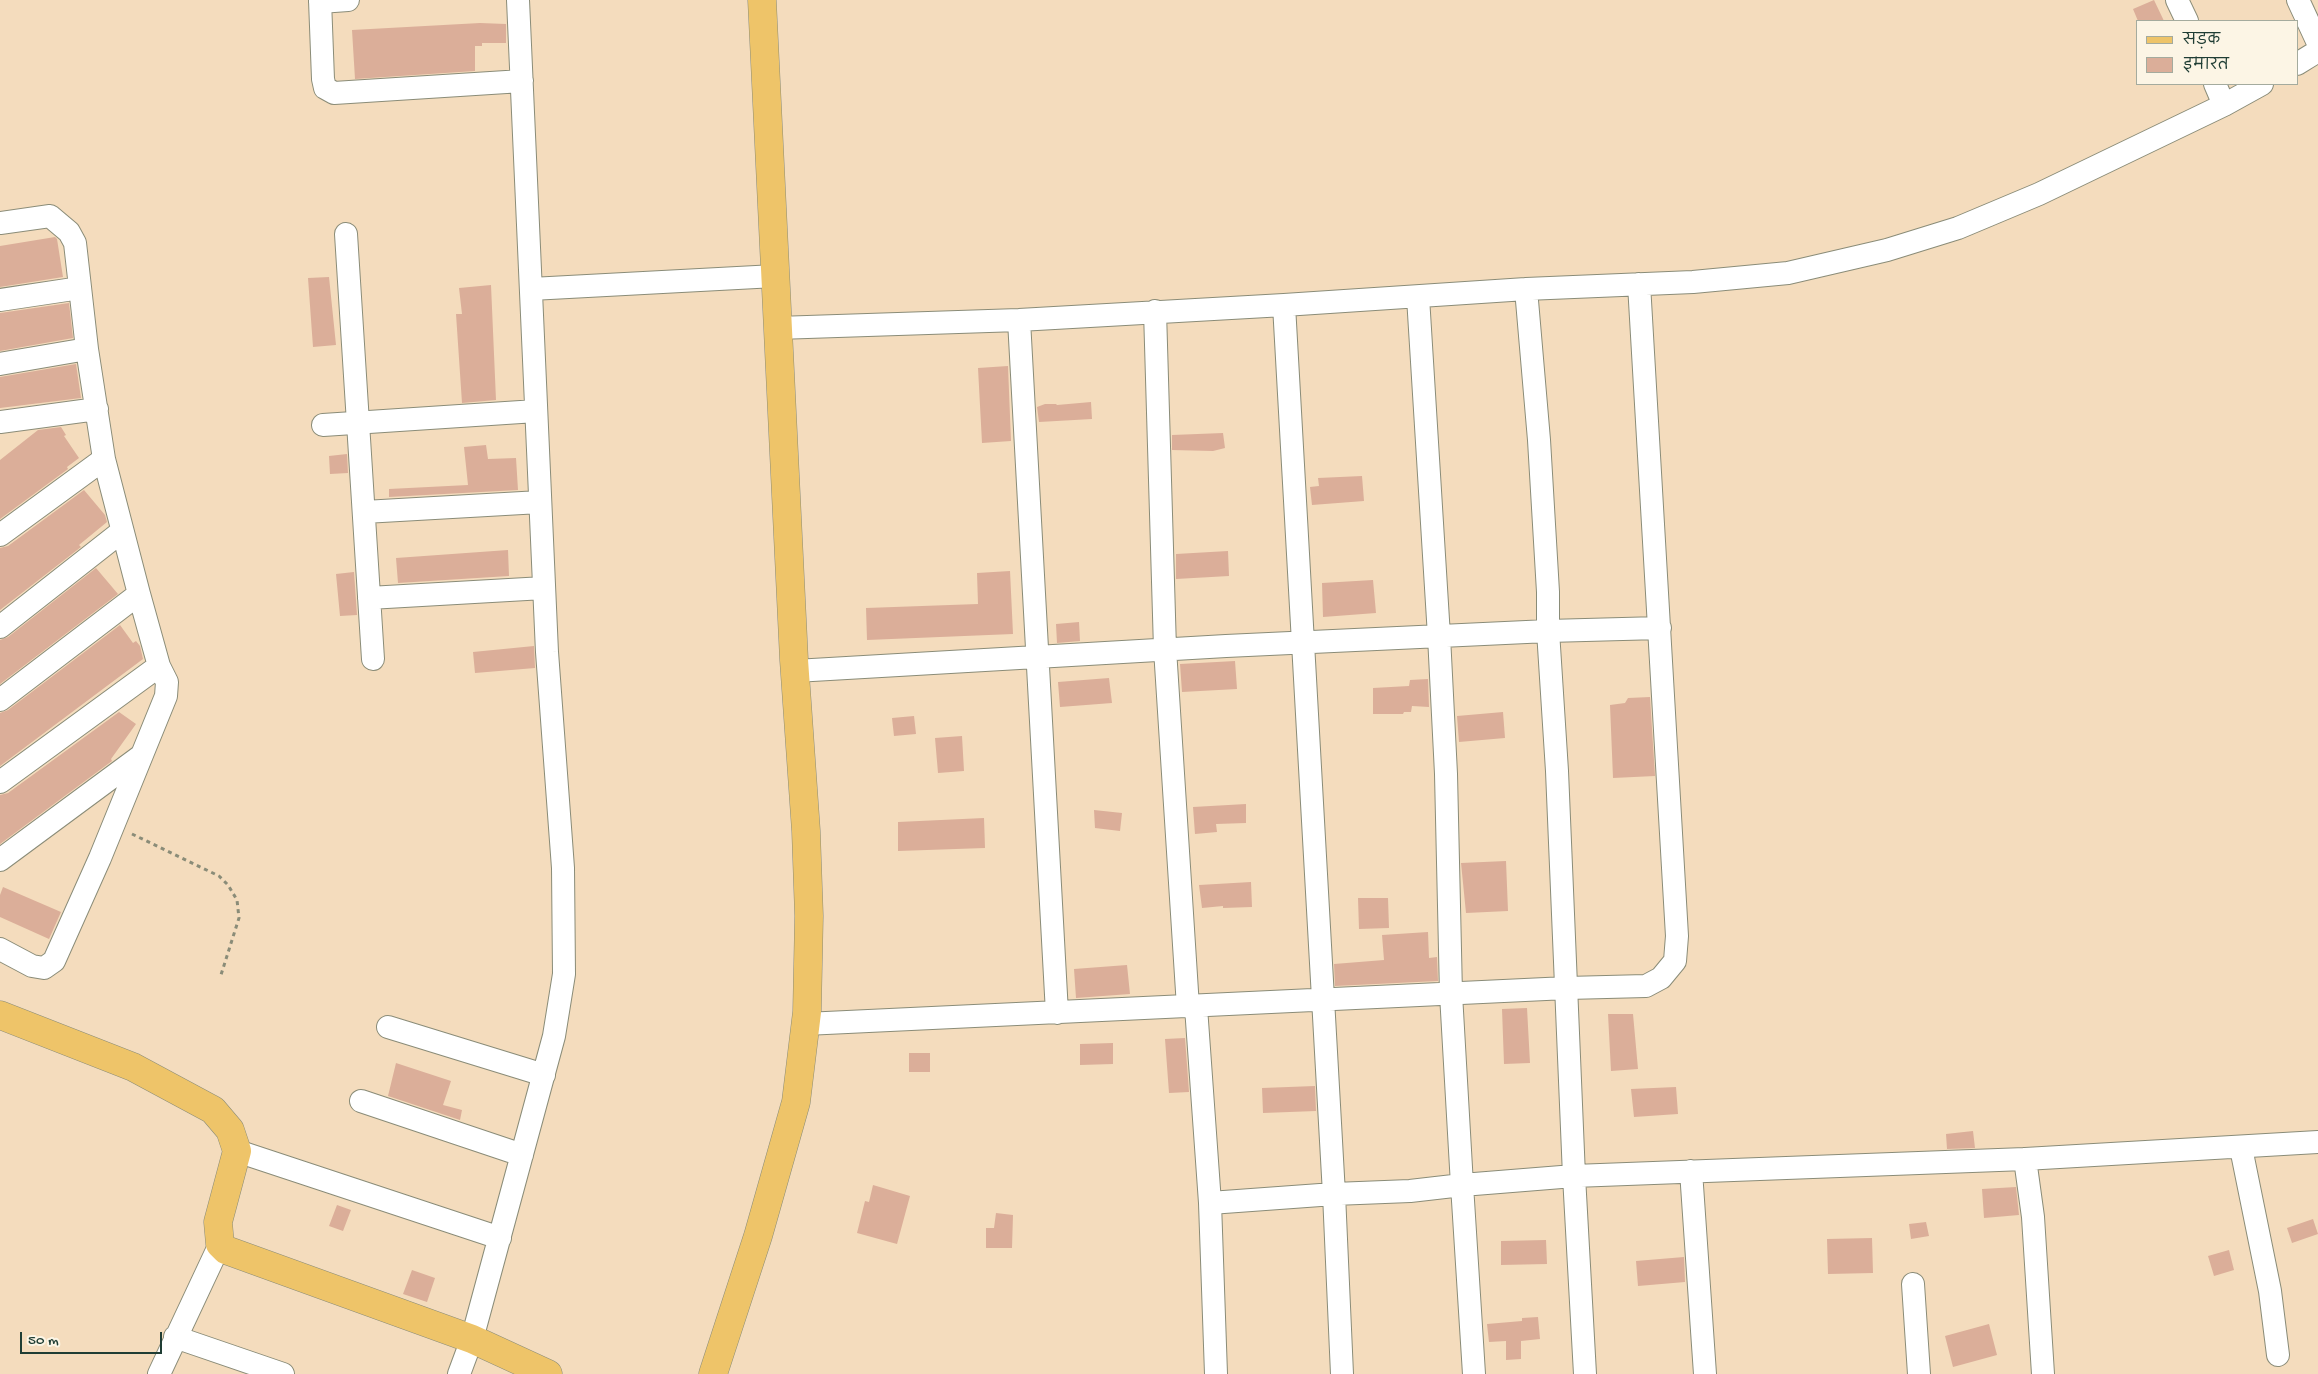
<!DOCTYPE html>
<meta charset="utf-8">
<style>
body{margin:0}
#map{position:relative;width:2318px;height:1374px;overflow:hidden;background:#f4dcbd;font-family:"Gochi Hand","Playpen Sans Deva",sans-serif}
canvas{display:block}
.legend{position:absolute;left:2136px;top:20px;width:162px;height:65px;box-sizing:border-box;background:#fcf5e5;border:1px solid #a4ab9e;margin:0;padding:6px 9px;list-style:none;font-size:15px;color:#1f3d34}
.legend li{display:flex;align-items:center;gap:10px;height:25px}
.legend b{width:25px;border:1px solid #a4ab9e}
.scale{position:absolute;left:20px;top:1332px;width:142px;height:22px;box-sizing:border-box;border:2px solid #1f3d34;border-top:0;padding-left:6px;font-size:15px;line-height:18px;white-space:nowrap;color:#1f3d34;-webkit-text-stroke:4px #fcf5e5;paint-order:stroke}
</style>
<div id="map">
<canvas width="2318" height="1374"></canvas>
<ul class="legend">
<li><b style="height:6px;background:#eec469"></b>सड़क</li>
<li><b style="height:14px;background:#dbae99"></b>इमारत</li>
</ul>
<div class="scale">50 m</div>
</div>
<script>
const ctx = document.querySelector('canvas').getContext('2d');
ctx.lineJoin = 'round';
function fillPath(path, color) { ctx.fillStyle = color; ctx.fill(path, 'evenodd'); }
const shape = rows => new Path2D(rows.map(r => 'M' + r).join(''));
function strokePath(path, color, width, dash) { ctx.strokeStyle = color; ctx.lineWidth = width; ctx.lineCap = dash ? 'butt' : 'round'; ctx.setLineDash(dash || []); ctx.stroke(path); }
fillPath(shape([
 [2154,0,2164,21,2138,21,2133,9],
 [480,23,506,24,506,43,482,43,482,46,475,46,475,71,355,79,352,30],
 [55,237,57,239,63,277,0,287,0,246],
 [329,277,336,345,313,347,308,278],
 [491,285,496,400,462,403,456,314,462,314,459,288],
 [69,303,73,338,0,351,0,313],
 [76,364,81,398,0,408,0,377],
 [1008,366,1011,441,982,443,978,368],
 [1091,402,1092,419,1039,422,1037,407,1045,404,1056,404,1057,405],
 [61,427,66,435,64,436,79,458,67,467,68,469,0,519,0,460,38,430],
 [1223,433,1225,448,1213,451,1172,450,1172,435],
 [486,445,488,459,516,458,518,490,389,497,389,489,468,485,464,447],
 [347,454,348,473,330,474,329,456],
 [1362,476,1364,501,1312,505,1310,487,1319,486,1318,478],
 [84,490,105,515,107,522,79,545,81,547,0,610,0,548,8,546],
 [508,550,509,576,398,583,396,558],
 [1228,551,1229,576,1176,579,1176,554],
 [96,568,118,594,0,684,0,640,8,637],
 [1010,571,1013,634,867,640,866,608,978,604,977,573],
 [354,572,357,615,340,616,336,574],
 [1373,580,1376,613,1323,617,1322,583],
 [1079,622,1080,641,1057,643,1056,624],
 [120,625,133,643,136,641,140,646,143,659,0,766,0,713,8,710],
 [534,646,535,668,475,673,473,652],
 [1235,661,1237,689,1182,692,1180,664],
 [1109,678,1112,703,1060,707,1058,682],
 [1428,679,1429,707,1412,706,1411,712,1404,712,1403,714,1373,714,1373,688,1409,686,1410,680],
 [1650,697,1655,776,1613,778,1610,705,1625,703,1628,698],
 [119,712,136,724,111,759,112,761,0,844,0,795,8,793],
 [1503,712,1505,738,1459,742,1457,716],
 [914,716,916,734,894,736,892,718],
 [962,736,964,771,938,773,935,738],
 [1246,804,1246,823,1216,824,1217,832,1195,834,1193,807],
 [1094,810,1122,813,1120,831,1095,828],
 [984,818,985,848,898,851,898,822],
 [1506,861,1508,911,1466,913,1461,863],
 [1251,882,1252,907,1223,908,1223,906,1202,908,1199,885],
 [3,887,61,912,49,939,0,917,0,895],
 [1358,898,1388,898,1389,928,1359,929],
 [1428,932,1429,958,1437,957,1438,981,1335,986,1334,964,1384,960,1382,935],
 [1127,965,1130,994,1076,998,1074,969],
 [1527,1008,1530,1063,1504,1064,1502,1009],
 [1608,1014,1633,1014,1638,1069,1611,1071],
 [1185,1038,1189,1092,1169,1093,1165,1039],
 [1113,1043,1113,1064,1080,1065,1080,1044],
 [909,1053,930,1053,930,1072,909,1072],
 [396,1063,451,1081,443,1105,462,1110,460,1120,388,1096],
 [1315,1086,1316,1111,1263,1113,1262,1088],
 [1676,1087,1678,1114,1634,1117,1631,1089],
 [1973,1131,1975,1148,1947,1149,1946,1134],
 [873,1185,910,1196,897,1244,857,1233,865,1201,869,1202],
 [2016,1187,2019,1215,1984,1218,1982,1189],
 [337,1205,351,1210,343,1231,329,1226],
 [996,1213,1013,1215,1012,1248,986,1248,986,1228,994,1228],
 [2313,1219,2318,1234,2292,1243,2287,1228],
 [1926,1222,1929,1236,1911,1239,1909,1224],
 [1872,1238,1873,1273,1828,1274,1827,1239],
 [1546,1240,1547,1264,1501,1265,1501,1241],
 [2229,1250,2234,1270,2214,1276,2208,1256],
 [1684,1257,1685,1282,1638,1286,1636,1261],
 [412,1270,435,1278,427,1302,403,1294],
 [1538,1317,1540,1339,1521,1341,1521,1359,1506,1360,1506,1341,1489,1342,1487,1324,1522,1321,1522,1318],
 [1989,1324,1997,1355,1953,1367,1945,1336]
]), '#dbae99');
const minor = shape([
 [320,0,323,79,325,88,334,93,522,81],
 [2177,0,2187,21],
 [2298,0,2318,43],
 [320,2,348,0],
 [2297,64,2318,51],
 [2215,84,2224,105],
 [0,223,50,216,69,232,75,243,87,349,104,459,139,594],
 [346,234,373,659],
 [531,289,775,276],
 [1526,289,1539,440,1548,592,1548,631,1660,628],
 [0,300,80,288],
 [1155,311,1165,649,1188,1007],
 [1019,320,1057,1013],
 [777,328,1019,320,1284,305,1526,289,1693,282,1788,273,1887,250,1958,228,2039,194,2224,105,2262,84],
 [0,364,87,349],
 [0,422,97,409],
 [323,425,536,411],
 [364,512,540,502],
 [0,535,104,459],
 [369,598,544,588],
 [0,627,121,532],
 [795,671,1226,646,1548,631,1557,771,1574,1176,2025,1159,2318,1142],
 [0,700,139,594,159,666,167,682,166,696,100,858,54,961,44,968,32,966,0,949],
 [0,782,159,666],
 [0,860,142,755],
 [1196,1007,1210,1203,1334,1194,1284,305],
 [805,1024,1567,988,1646,986,1661,978,1675,961,1677,936,1639,284],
 [388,1027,544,1075],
 [361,1101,522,1155],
 [2241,1148,2270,1291,2278,1355],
 [237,1151,500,1238],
 [2025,1159,2033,1217,2043,1374],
 [1691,1171,1705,1374],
 [1210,1203,1216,1374],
 [1913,1284,1919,1374],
 [175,1337,283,1374],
 [159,1374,220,1244],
 [459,1374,472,1339,554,1036,564,974,563,868,547,652,518,0],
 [1342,1374,1334,1194,1410,1191,1462,1185,1451,994,1446,774,1439,636,1418,297],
 [1474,1374,1462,1185,1574,1176,1585,1374]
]);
const major = shape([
 [0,1015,133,1067,213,1110,230,1130,237,1151,218,1222,220,1244,226,1250,472,1339,548,1374],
 [713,1374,758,1236,796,1102,807,1012,809,916,806,831,794,660,762,0]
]);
strokePath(minor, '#8a8c78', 24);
strokePath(major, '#8a8c78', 29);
strokePath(shape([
 [132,834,219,876,228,885,237,900,239,918,220,978]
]), '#8a8c78', 3, [4, 4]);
strokePath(minor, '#fff', 22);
strokePath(major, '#eec469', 28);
</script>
